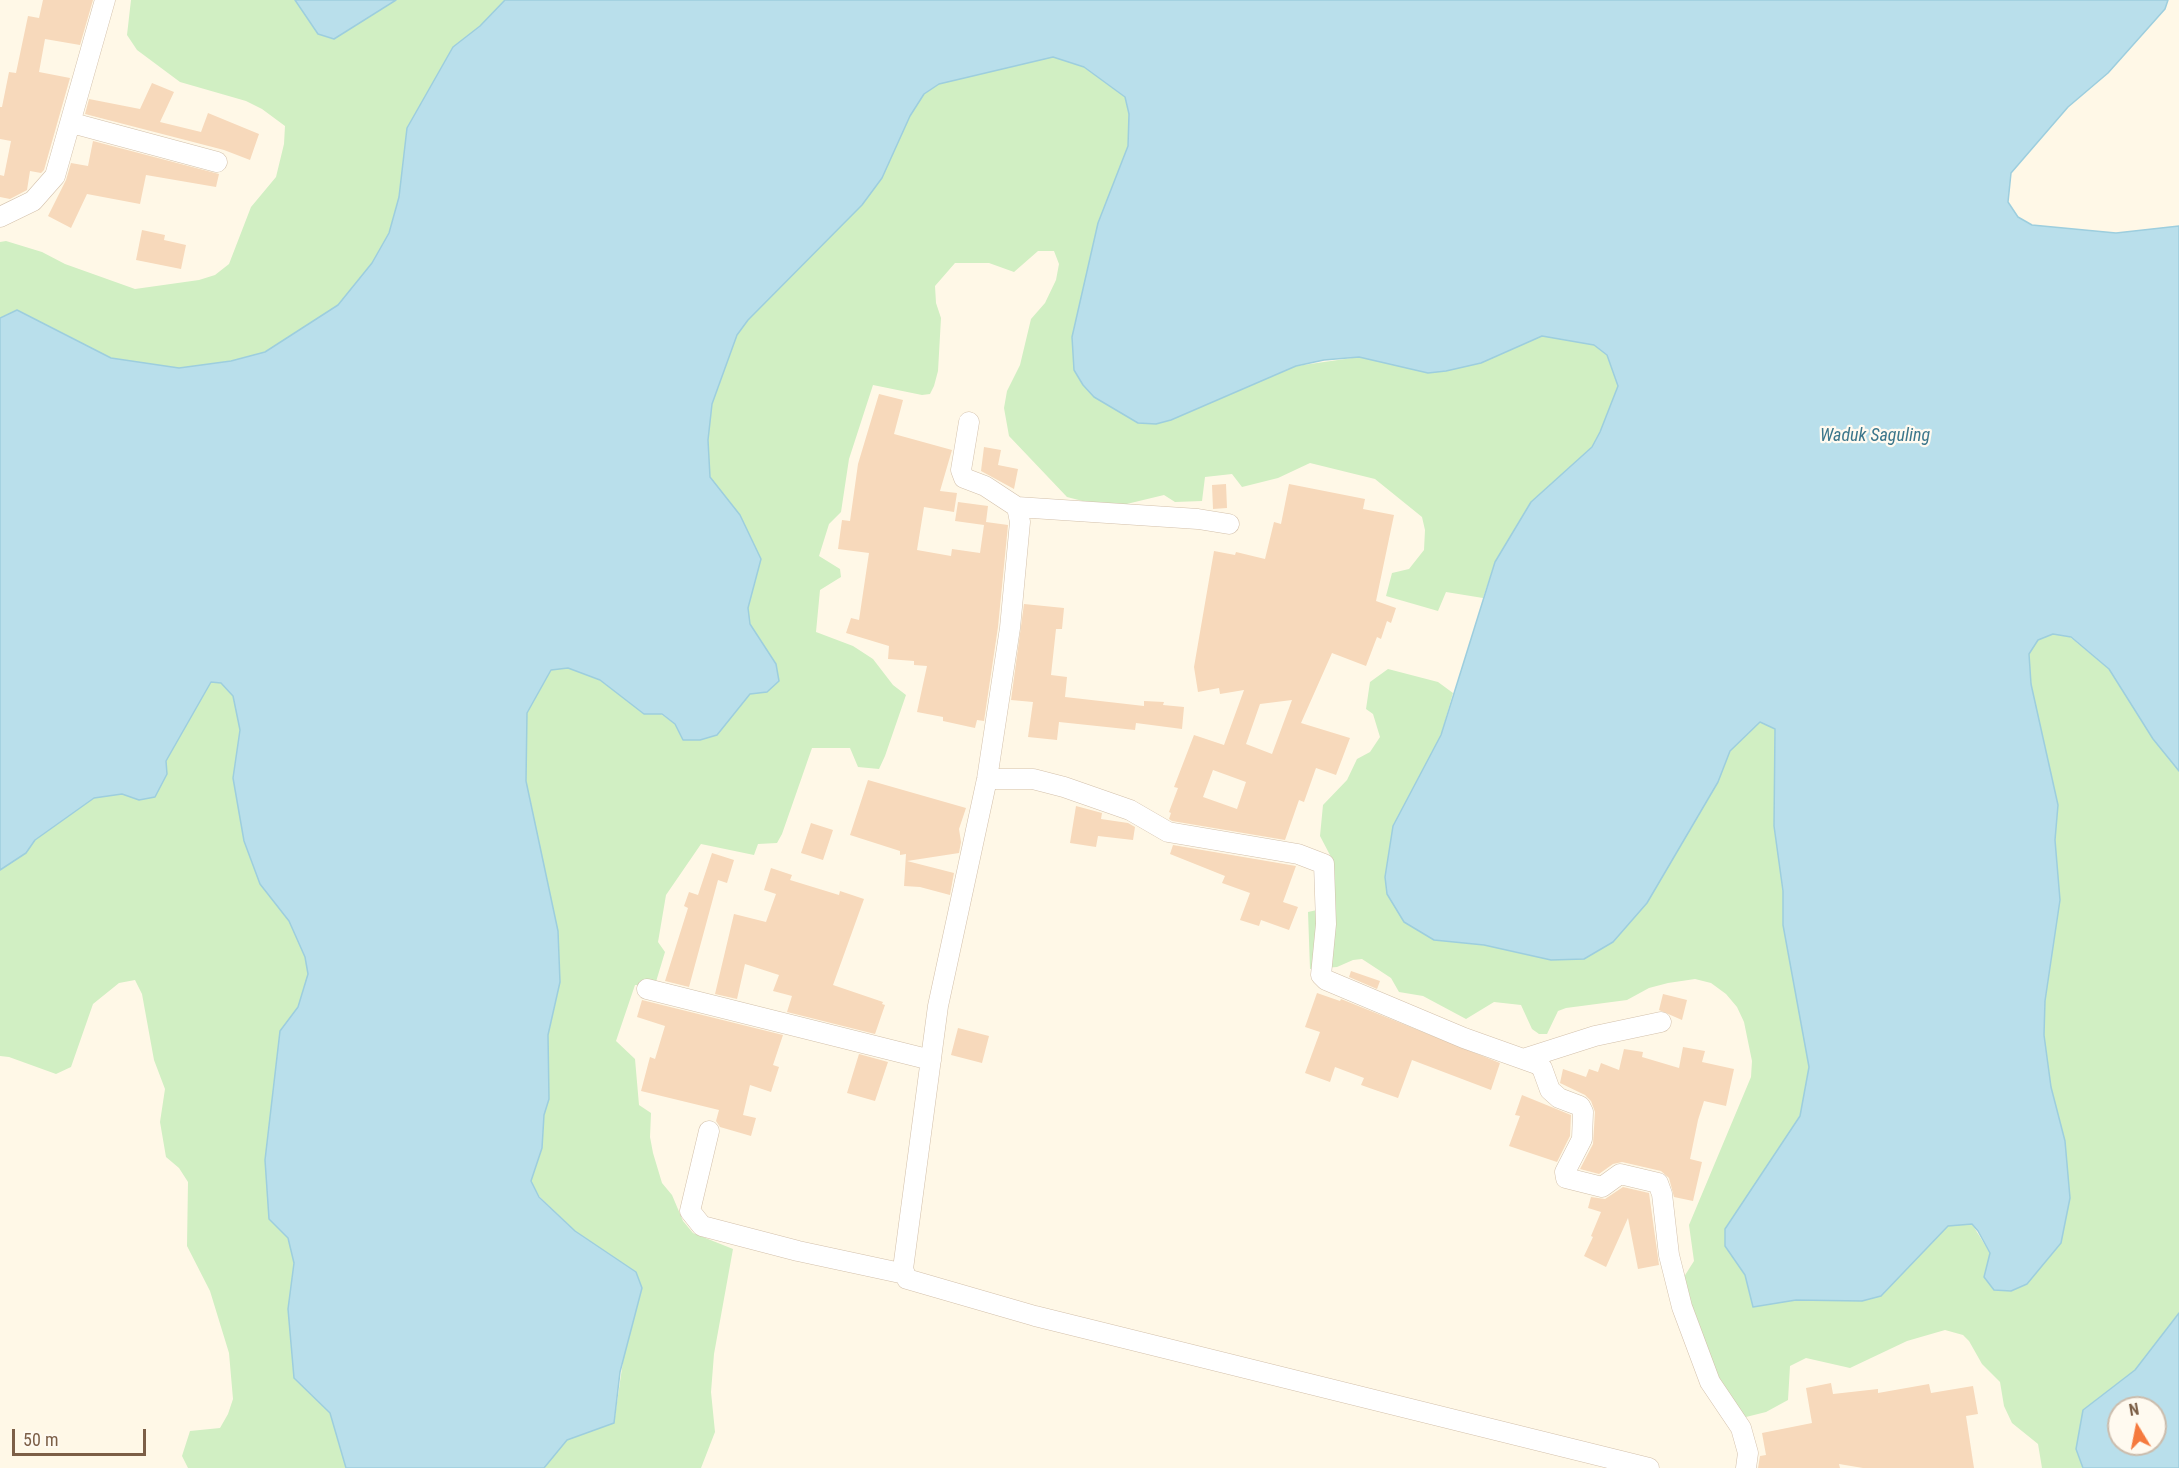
<!DOCTYPE html>
<style>
body{margin:0}
#map{position:relative;width:2179px;height:1468px;overflow:hidden;background:#fff8e7;font-family:"Roboto Condensed",sans-serif}
canvas{display:block}
.north{position:absolute;left:2107px;top:1396px;width:60px;height:60px;box-sizing:border-box;background:#fffaf0;border:2px solid #cbbcac;border-radius:50%;rotate:350deg;font-size:16px;font-weight:700;line-height:24px;text-align:center;color:#7c5f47}
.north::after{content:'';display:block;margin:auto;width:21px;height:27px;background:#f57a3f;clip-path:polygon(50% 0,100% 100%,50% 72%,0 100%)}
.scale{position:absolute;left:12px;top:1429px;width:134px;height:27px;box-sizing:border-box;border:3px solid #7c5f47;border-top:0;padding-left:8px;font-size:18px;line-height:21px;white-space:nowrap;color:#7c5f47;-webkit-text-stroke:4px #fffaf0;paint-order:stroke}
</style>
<div id="map">
<canvas width="2179" height="1468"></canvas>
<div class="north">N</div>
<div class="scale">50 m</div>
</div>
<script>
const ctx = document.querySelector('canvas').getContext('2d');
ctx.lineJoin = 'round';
function fillPath(path, color) { ctx.fillStyle = color; ctx.fill(path, 'evenodd'); }
const shape = rows => new Path2D(rows.map(r => 'M' + r).join(''));
function strokePath(path, color, width, dash) { ctx.strokeStyle = color; ctx.lineWidth = width; ctx.lineCap = dash ? 'butt' : 'round'; ctx.setLineDash(dash || []); ctx.stroke(path); }
function drawText(font, color, halo, rows, align = 'center') {
  ctx.font = font + ' "Roboto Condensed",sans-serif'; ctx.lineWidth = 4.5; ctx.setLineDash([]); ctx.textBaseline = 'middle'; ctx.strokeStyle = halo; ctx.fillStyle = color; for (const [text, x, y, turn = 0] of rows) {
    ctx.save(); ctx.translate(x, y); ctx.rotate((+turn || 0) * Math.PI / 180); ctx.textAlign = isNaN(turn) ? turn : align; if (halo) ctx.strokeText(text, 0, 0); ctx.fillText(text, 0, 0); ctx.restore();
  }
}
fillPath(shape([
 [131,0,295,0,318,34,334,39,396,0,505,0,480,26,453,47,407,128,399,197,389,233,372,263,338,305,265,352,231,361,179,368,111,358,17,310,0,318,0,242,6,241,42,252,65,264,135,289,199,280,215,275,229,264,251,207,276,177,284,144,285,126,262,109,246,101,180,82,137,50,127,35],
 [1053,57,1084,67,1125,97,1129,114,1128,146,1098,223,1072,337,1156,424,1296,366,1359,357,1428,373,1481,363,1542,336,1594,345,1607,355,1618,386,1600,432,1592,447,1531,502,1495,562,1483,598,1446,592,1438,611,1386,596,1392,573,1409,569,1424,550,1425,530,1422,517,1375,479,1310,463,1278,478,1242,487,1232,474,1205,477,1202,501,1175,502,1164,495,1110,508,1067,497,1009,436,1004,408,1007,391,1020,365,1031,319,1045,303,1056,280,1059,264,1054,251,1038,251,1014,272,989,263,955,263,935,286,936,303,941,318,938,371,934,386,930,394,922,395,873,385,849,459,841,512,829,524,819,556,840,569,841,577,820,590,816,632,853,646,873,659,893,685,906,695,885,756,879,769,858,767,850,748,812,748,782,834,777,843,758,844,754,855,701,844,666,895,658,942,665,952,655,985,635,985,616,1041,635,1059,639,1105,651,1113,650,1137,653,1153,662,1183,672,1195,683,1221,693,1233,733,1249,714,1354,711,1392,715,1432,701,1468,544,1468,567,1440,614,1423,636,1272,575,1231,539,1196,531,1181,542,1148,544,1115,549,1099,548,1035,560,982,558,931,526,781,527,713,551,670,568,668,600,680,644,714,661,714,675,724,717,735,751,693,767,692,776,664,750,624,748,608,761,559,740,515,710,477,708,440,712,404,737,335,747,320,862,205,882,178,910,116,924,94,939,84],
 [2053,634,2070,637,2109,669,2153,739,2179,771,2179,1313,2135,1370,2083,1410,2076,1449,2083,1468,2042,1468,2038,1444,2012,1423,2004,1406,2000,1382,1982,1364,1969,1341,1963,1335,1945,1330,1907,1341,1850,1368,1806,1358,1790,1366,1788,1400,1766,1412,1746,1417,1729,1400,1707,1356,1701,1329,1682,1280,1694,1261,1689,1225,1751,1077,1752,1061,1744,1022,1737,1007,1726,994,1711,983,1695,979,1668,983,1649,988,1627,1000,1566,1008,1558,1011,1547,1034,1539,1034,1532,1029,1521,1005,1494,1002,1466,1019,1423,996,1399,992,1391,978,1362,959,1353,960,1337,967,1310,969,1308,912,1317,910,1331,857,1320,836,1323,805,1347,780,1357,759,1370,752,1380,737,1373,714,1366,709,1370,682,1388,669,1438,682,1453,693,1441,735,1393,826,1385,877,1387,894,1404,922,1434,940,1484,945,1647,903,1718,782,1730,751,1760,722,1775,729,1774,826,1783,891,1783,925,1809,1067,1800,1116,1725,1229,1725,1246,1745,1275,1753,1307,1796,1300,1862,1301,1881,1296,1947,1226,1972,1224,1990,1253,2051,1087,2044,1035,2045,1001,2060,900,2055,840,2058,805,2031,684,2029,654,2038,640],
 [211,682,221,683,233,696,240,730,233,778,260,884,289,921,305,957,308,974,298,1007,280,1032,265,1160,269,1219,288,1238,294,1263,288,1309,294,1378,330,1413,346,1468,188,1468,182,1456,190,1431,220,1428,228,1414,233,1399,229,1353,210,1291,187,1246,188,1182,179,1168,166,1157,160,1122,165,1089,154,1060,142,994,135,980,119,983,93,1004,71,1067,56,1074,9,1057,0,1056,0,870,26,853,35,840,94,798,122,794,139,800,167,774,166,761]
]), '#d1efc3');
const water = shape([
 [295,0,396,0,334,39,318,34,295,0],
 [505,0,2168,0,2165,9,2108,73,2068,107,2011,173,2008,202,2018,217,2032,225,2116,233,2179,226,2179,771,2153,739,2109,669,2071,637,2053,634,2038,640,2029,654,2031,684,2058,805,2055,840,2060,900,2045,1001,2044,1035,2051,1087,2065,1141,2070,1198,2061,1243,2027,1284,2011,1291,1994,1290,1984,1277,1990,1253,1978,1231,1972,1224,1948,1226,1881,1296,1862,1301,1796,1300,1753,1307,1745,1275,1725,1246,1725,1229,1800,1116,1809,1067,1783,925,1783,891,1774,826,1775,729,1760,722,1730,751,1718,782,1647,903,1613,942,1584,959,1551,960,1484,945,1434,940,1404,922,1387,894,1385,877,1393,826,1441,735,1495,562,1531,502,1592,447,1600,432,1618,386,1607,355,1594,345,1542,336,1481,363,1446,371,1428,373,1359,357,1324,360,1296,366,1171,420,1156,424,1138,423,1094,397,1083,385,1074,370,1072,337,1098,223,1128,146,1129,114,1125,97,1084,67,1053,57,939,84,924,94,910,116,882,178,862,205,748,320,737,335,712,404,708,440,710,477,740,515,761,559,748,608,750,624,776,664,779,681,767,692,750,694,717,735,700,740,683,740,675,724,662,714,644,714,600,680,568,668,551,670,527,713,526,781,558,931,560,982,548,1035,549,1099,544,1115,542,1148,531,1181,539,1197,575,1231,636,1272,642,1288,620,1372,614,1423,567,1440,544,1468,346,1468,330,1413,294,1378,288,1309,294,1263,288,1238,269,1219,265,1160,280,1031,298,1007,308,974,305,957,289,921,260,884,244,841,233,778,240,730,233,696,221,683,211,682,166,761,167,774,155,797,139,800,122,794,94,798,35,840,26,853,0,870,0,318,17,310,111,358,179,368,231,361,265,352,338,305,372,263,389,233,399,197,407,128,453,47,480,26,505,0],
 [2179,1313,2179,1468,2083,1468,2076,1449,2083,1410,2135,1370,2179,1313],
 [2119,1408,2155,1408,2155,1444,2119,1444,2119,1408]
]);
fillPath(water, '#b9dfeb');
strokePath(water, '#9dcede', 1.5);
fillPath(shape([
 [43,0,93,0,80,45,45,39,39,72,70,78,44,170,41,173,30,171,27,190,10,199,0,197,0,175,4,176,11,141,0,139,0,107,2,107,9,72,16,73,28,16,39,18],
 [152,83,174,92,160,122,201,132,208,113,259,134,250,160,224,150,85,114,89,99,140,109],
 [93,141,219,174,216,187,146,175,140,204,87,194,71,228,48,216,66,180,71,163,88,166],
 [142,230,165,235,164,240,186,245,181,269,136,260],
 [879,394,903,400,894,434,952,450,940,491,957,493,954,512,924,507,917,550,951,556,952,549,980,553,984,525,955,521,958,502,988,506,986,522,1008,525,998,627,984,721,977,720,975,728,943,721,943,717,917,712,927,666,914,665,914,661,888,659,889,646,846,633,851,618,859,620,869,553,838,549,842,520,850,521,858,464],
 [984,447,1001,450,998,465,1018,469,1014,489,981,471],
 [1226,484,1227,508,1213,509,1212,485],
 [1289,484,1365,499,1363,509,1394,515,1376,601,1396,608,1391,623,1387,621,1381,639,1377,637,1366,666,1332,653,1301,723,1350,738,1336,775,1316,768,1304,802,1299,800,1285,840,1172,821,1169,819,1171,813,1169,812,1178,788,1174,787,1194,735,1224,745,1244,690,1220,694,1219,688,1198,692,1194,667,1214,551,1235,555,1236,552,1265,559,1274,522,1281,524],
 [1292,700,1272,754,1246,744,1260,704],
 [1213,770,1246,782,1237,809,1203,797],
 [1024,604,1064,608,1062,629,1056,629,1051,675,1067,677,1065,697,1144,706,1144,701,1164,702,1163,705,1184,707,1182,729,1136,723,1135,730,1059,722,1057,740,1028,737,1033,702,1011,700],
 [868,780,966,808,959,829,961,842,959,853,907,861,954,873,950,895,920,887,904,886,906,854,900,855,900,851,850,835],
 [1076,806,1102,813,1101,819,1128,823,1135,827,1133,840,1098,836,1096,847,1070,843],
 [811,823,833,830,823,860,801,853],
 [1173,845,1296,866,1283,902,1298,907,1289,930,1261,920,1259,926,1240,920,1250,893,1222,883,1225,876,1170,854],
 [712,853,734,860,727,883,718,880,689,987,665,981,688,908,684,906,689,892,698,895],
 [771,868,792,875,790,880,839,895,840,891,864,899,833,985,883,1002,882,1004,885,1005,875,1034,787,1012,792,996,773,991,779,975,745,964,737,999,715,994,734,914,766,922,776,894,764,890],
 [1351,971,1380,981,1377,989,1349,977],
 [1317,993,1340,1001,1341,999,1500,1063,1491,1090,1412,1060,1398,1098,1361,1085,1364,1078,1335,1067,1330,1082,1305,1073,1320,1032,1305,1027],
 [1663,994,1687,1000,1682,1020,1659,1010],
 [642,1000,783,1035,773,1065,779,1067,771,1092,750,1085,743,1115,756,1118,751,1136,720,1127,716,1121,719,1110,641,1091,650,1057,655,1059,665,1026,637,1017],
 [958,1028,989,1036,982,1063,951,1055],
 [1683,1047,1705,1051,1702,1062,1734,1069,1726,1106,1704,1101,1698,1120,1690,1159,1702,1162,1693,1201,1674,1197,1669,1178,1661,1171,1622,1162,1613,1164,1599,1174,1580,1169,1593,1144,1595,1112,1591,1101,1585,1095,1560,1083,1563,1069,1586,1077,1589,1069,1598,1072,1601,1063,1619,1070,1624,1049,1643,1052,1642,1057,1679,1068],
 [859,1054,888,1062,875,1101,847,1093],
 [1522,1095,1571,1115,1570,1136,1557,1162,1509,1146,1520,1116,1515,1115],
 [1623,1187,1649,1193,1659,1265,1638,1269,1628,1218,1606,1267,1584,1256,1593,1237,1591,1236,1601,1212,1588,1208,1591,1197,1605,1199],
 [1831,1383,1833,1394,1878,1389,1878,1393,1929,1384,1931,1393,1973,1386,1978,1414,1966,1416,1974,1468,1863,1468,1839,1464,1840,1468,1758,1468,1760,1456,1766,1455,1762,1433,1812,1423,1806,1388]
]), '#f7d9bb');
const minor = shape([
 [72,123,217,162],
 [0,217,33,201,55,176,105,0],
 [969,422,961,470,964,478,985,486,1017,507,1020,522,1010,628,987,779,938,1006,903,1269,907,1279,1035,1316,1649,1468],
 [1017,507,1198,519,1229,524],
 [987,779,1033,779,1064,787,1130,810,1168,832,1298,854,1324,864,1326,924,1321,975,1326,980,1464,1038,1537,1064,1542,1068,1550,1090,1559,1098,1580,1106,1583,1112,1582,1139,1565,1172,1566,1178,1602,1187,1620,1174,1658,1183,1662,1194,1669,1255,1682,1307,1710,1382,1741,1428,1748,1453,1746,1468],
 [647,989,931,1060],
 [1523,1059,1595,1036,1661,1022],
 [709,1131,690,1211,702,1226,798,1251,905,1274]
]);
strokePath(minor, '#d3c0ab', 21);
strokePath(minor, '#fff', 20);
drawText('italic 18px', '#3b768b', '#fffaf0', [
 ["Waduk Saguling",1875,436]
]);
</script>
